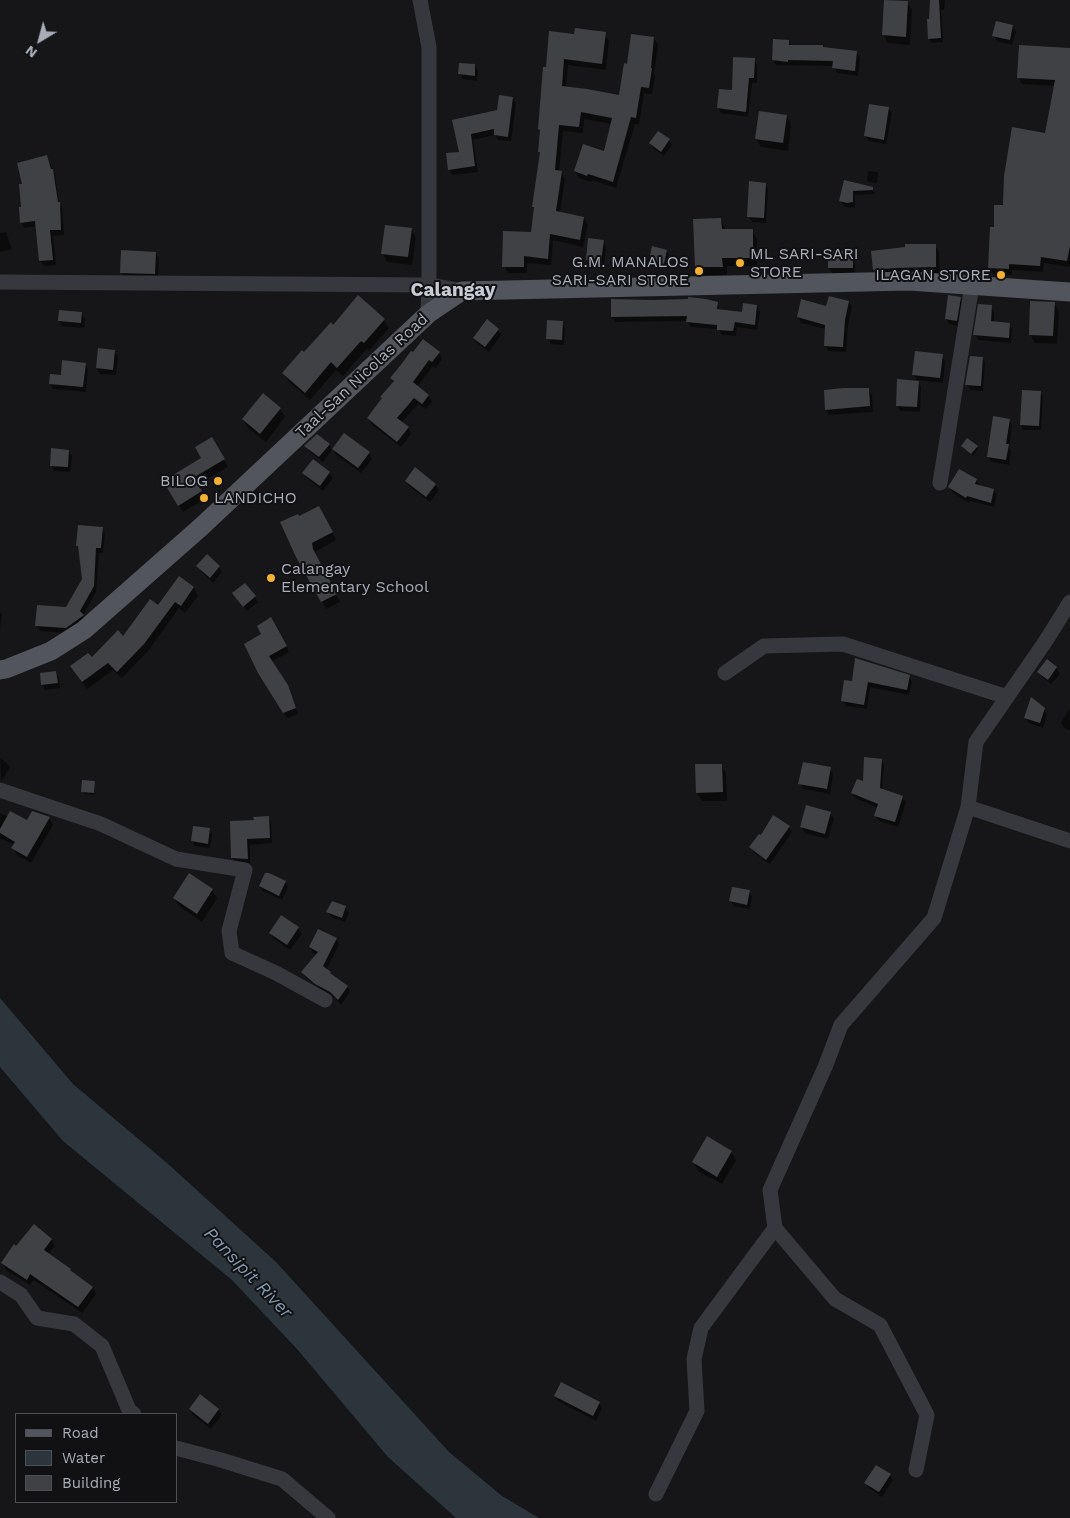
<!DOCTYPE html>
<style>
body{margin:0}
#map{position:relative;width:1070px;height:1518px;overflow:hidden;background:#161618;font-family:"Work Sans",sans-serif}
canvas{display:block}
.legend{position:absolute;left:15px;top:1413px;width:162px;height:90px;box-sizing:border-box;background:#111113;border:1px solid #4d4f55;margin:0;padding:6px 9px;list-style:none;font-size:15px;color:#a8adb8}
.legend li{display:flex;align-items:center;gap:10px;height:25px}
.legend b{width:25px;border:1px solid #4d4f55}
.north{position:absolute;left:15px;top:15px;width:50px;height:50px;-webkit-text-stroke:4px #111113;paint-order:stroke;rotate:217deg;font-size:14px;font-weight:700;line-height:20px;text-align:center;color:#a8adb8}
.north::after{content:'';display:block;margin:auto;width:18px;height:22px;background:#a8adb8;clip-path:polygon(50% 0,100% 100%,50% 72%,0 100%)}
</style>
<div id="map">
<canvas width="1070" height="1518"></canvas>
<ul class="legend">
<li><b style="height:6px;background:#53555c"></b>Road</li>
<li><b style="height:14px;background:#2c353c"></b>Water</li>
<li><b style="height:14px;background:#404145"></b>Building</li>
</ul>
<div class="north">N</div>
</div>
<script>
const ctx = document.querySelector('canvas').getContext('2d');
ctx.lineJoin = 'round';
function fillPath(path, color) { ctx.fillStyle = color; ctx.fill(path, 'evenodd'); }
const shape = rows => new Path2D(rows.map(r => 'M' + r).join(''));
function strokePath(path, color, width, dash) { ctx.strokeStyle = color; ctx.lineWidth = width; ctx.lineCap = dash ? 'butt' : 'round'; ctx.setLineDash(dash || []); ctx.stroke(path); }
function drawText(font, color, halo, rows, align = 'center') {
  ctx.font = font + ' "Work Sans",sans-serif'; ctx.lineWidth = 4; ctx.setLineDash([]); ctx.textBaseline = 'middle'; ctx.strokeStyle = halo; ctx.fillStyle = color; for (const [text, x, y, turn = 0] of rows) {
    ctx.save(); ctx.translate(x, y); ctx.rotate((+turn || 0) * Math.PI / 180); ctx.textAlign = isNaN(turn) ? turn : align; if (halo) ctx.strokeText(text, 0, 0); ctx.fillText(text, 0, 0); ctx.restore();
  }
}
fillPath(shape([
 [0,998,73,1084,167,1163,276,1262,449,1452,502,1496,539,1518,456,1518,388,1457,297,1349,232,1280,63,1141,0,1067]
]), '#2c353c');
fillPath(shape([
 [931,0,945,0,944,10,941,10,943,42,932,43,929,39],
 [907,2,912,10,910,45,888,43,884,35],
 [1012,26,1016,32,1012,45,997,41,994,36],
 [605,34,609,41,606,70,568,65,566,87,620,97,629,65,654,38,658,45,654,74,655,76,652,94,644,93,639,124,635,124,616,188,592,180,591,182,579,178,575,171,604,152,612,124,584,119,583,133,563,131,559,171,561,172,565,179,560,213,584,218,588,225,583,247,553,240,551,265,527,263,527,273,508,273,504,266,533,233,535,209,533,206,541,154,540,152,541,133,539,129,547,69,575,35],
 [789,41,791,46,856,52,860,58,858,76,837,73,834,66,776,65,773,60],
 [1070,49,1070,267,1044,263,1043,272,1012,270,1012,275,993,274,990,268,995,228,1004,206,1046,135,1055,86,1022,84,1019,78],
 [754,59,757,65,757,83,752,83,748,117,721,113,718,108,733,92],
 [475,66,478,71,477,81,463,79,460,74],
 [513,98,516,104,511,141,498,140,495,135,473,140,478,172,452,175,449,169,461,153,454,121,498,111],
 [888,108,892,114,886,144,869,141,865,136],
 [787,116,791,125,788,151,761,147,756,139],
 [669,140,672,145,664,156,653,148,650,143],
 [47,156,55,175,59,203,62,208,64,235,53,236,56,265,44,266,40,261,37,226,24,228,21,222,24,185],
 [868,171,877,172,878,174,877,183,868,182,867,180],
 [845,182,872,188,875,194,855,195,855,207,850,208,844,206,841,201],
 [765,184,768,189,766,223,752,222,748,216],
 [721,220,726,230,752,230,757,239,757,266,727,266,727,275,701,275,696,267],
 [411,229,416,238,412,265,387,262,382,253],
 [6,232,12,249,0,252,0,233],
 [603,241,606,247,604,267,590,265,587,260],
 [935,245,939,252,940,274,879,277,874,270],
 [667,251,670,257,667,269,653,265,650,259],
 [852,252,855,258,855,273,832,273,829,268],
 [155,253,159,258,158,279,125,278,121,273],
 [960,298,963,304,959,326,949,324,946,319],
 [689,300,717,304,720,311,743,314,757,306,760,312,757,330,737,327,736,336,722,335,718,329,691,327,687,321,615,322,612,317],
 [849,302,852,307,848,326,846,352,828,351,825,345,826,329,801,323,798,317],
 [1054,303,1059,312,1057,344,1035,343,1030,334],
 [991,306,994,312,994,322,1009,324,1012,329,1011,343,978,340,975,335],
 [81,313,85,319,84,328,62,326,59,321],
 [384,320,389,328,369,351,367,348,343,376,336,370,310,400,289,382,284,374,333,326],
 [562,322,565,328,564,345,551,344,548,338],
 [498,330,501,335,489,352,477,343,474,338],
 [99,350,114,351,118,356,116,375,100,374,97,368],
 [439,352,442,359,436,368,433,366,417,387,428,395,432,402,426,409,418,404,401,423,408,427,411,434,401,447,372,425,368,418,394,383,392,379],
 [942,356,945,361,943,383,917,380,921,387,920,412,900,411,897,405,918,382,913,374],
 [982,358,985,363,983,391,970,390,967,385],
 [85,364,88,369,86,392,53,389,50,384],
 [869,390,872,395,873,412,829,415,826,409],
 [1023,391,1041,393,1043,397,1041,430,1023,430,1021,425],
 [280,409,285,417,266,442,248,428,243,419],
 [1009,420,1012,425,1009,448,1011,451,1009,465,991,462,988,457],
 [212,439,228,467,197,485,205,499,183,512,165,482,203,459],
 [329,444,332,450,323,462,309,451,306,446],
 [962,447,977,447,978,449,973,456],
 [333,449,369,453,372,459,361,473,336,455],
 [68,451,72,456,70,472,54,471,51,465],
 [313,461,329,473,333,478,323,491,307,478,304,473],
 [976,480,980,486,994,490,997,495,994,507,970,501,969,503,953,493,950,487],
 [406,481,435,484,439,490,430,502,409,486],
 [318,507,336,540,315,552,317,558,340,602,326,609,297,556,299,518],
 [102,529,105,534,103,553,99,553,96,592,83,616,86,621,69,633,40,631,36,625,66,609,83,580,80,550,77,545],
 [207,556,219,567,222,572,213,583,201,572,198,566],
 [179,578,194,588,198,596,185,613,179,608,148,651,122,678,113,670,87,689,76,674,91,659,124,637,158,606],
 [233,593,255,597,258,602,247,611],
 [0,612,2,615,0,628],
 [271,619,289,652,271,662,290,693,298,714,287,718,259,672,263,634],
 [1047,661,1056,668,1060,674,1051,684,1042,677,1039,672],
 [56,672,59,678,60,688,45,690,42,684],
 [909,676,912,682,909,695,870,687,867,709,846,706,843,701,854,682],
 [1044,709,1047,715,1043,728,1029,723,1025,718],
 [1069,709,1070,710,1070,730,1064,728,1061,723],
 [0,758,6,762,10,767,1,782],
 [881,760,884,765,882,790,902,797,906,802,898,827,879,821,875,815,878,808,855,798,852,793,864,783],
 [721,765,726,773,727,801,702,801,697,793],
 [830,769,833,774,830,794,803,789,800,783],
 [94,782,95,784,94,795,84,794,83,791],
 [0,813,8,817,27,822,49,818,53,825,31,863,17,855,13,848,14,845,0,838],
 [830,813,834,818,828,839,805,833,802,827],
 [268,817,271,823,272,843,250,845,250,864,235,863,232,858,255,822],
 [789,827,792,832,770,864,754,853,751,847,761,837],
 [209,829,212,834,210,848,195,846,192,841],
 [285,882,288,887,282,900,263,891,260,886],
 [212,890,217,898,202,922,179,906,174,898],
 [749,892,752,897,750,909,734,906,730,901],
 [345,908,349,913,345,922,331,917,328,912],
 [282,917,298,928,302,934,290,950,273,938,270,933],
 [336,939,339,945,326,970,347,986,350,992,341,1005,334,997,320,989,306,978,303,972,317,955,313,953,310,947],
 [732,1152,736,1160,722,1184,698,1171,694,1162],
 [52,1240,55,1246,48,1254,70,1269,72,1272,93,1288,96,1294,82,1313,34,1280,30,1285,6,1270,3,1263,17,1247],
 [200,1396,219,1410,222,1415,211,1429,193,1415,190,1410],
 [555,1396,599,1403,602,1408,596,1421,558,1401],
 [890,1475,893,1480,882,1497,869,1488,866,1483]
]), '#0007');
fillPath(shape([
 [884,0,908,1,906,37,882,35],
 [930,0,939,0,941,38,928,39,927,19,929,19],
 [996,21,1013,25,1010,40,992,36],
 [575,28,606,32,602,64,564,59,562,86,587,89,619,95,624,63,627,64,631,34,654,37,651,68,652,68,649,88,641,87,636,118,631,117,613,182,588,174,587,176,574,171,583,144,604,151,612,118,581,112,579,127,559,125,555,170,562,171,556,211,584,217,580,240,550,234,548,259,524,256,524,267,502,267,503,231,531,232,534,207,532,207,540,152,538,152,540,130,538,129,543,67,546,67,549,31,574,34],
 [773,39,789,40,789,45,823,45,823,47,857,51,855,71,832,68,833,61,788,60,788,62,772,60],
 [1019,45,1070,48,1070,246,1067,261,1041,257,1040,266,1009,264,1009,269,988,268,990,227,994,227,994,205,1003,205,1004,176,1012,127,1045,133,1055,80,1017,78],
 [733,57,755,58,754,78,749,78,746,112,717,108,719,89,732,90],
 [459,63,475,64,475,76,458,74],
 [499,95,513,97,508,137,494,135,494,129,471,134,475,166,448,170,446,153,459,152,452,120,497,110],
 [869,104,889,107,884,140,864,136],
 [759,111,787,115,783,143,755,139],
 [658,131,670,139,661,152,649,143],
 [47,155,51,169,53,169,58,202,60,202,61,230,50,230,53,260,39,261,35,221,20,223,19,207,21,207,19,184,22,184,17,163],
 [844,180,873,187,873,190,853,191,853,202,847,203,839,201],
 [749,181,766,183,764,218,747,217],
 [721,218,722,229,753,229,753,258,722,258,723,267,695,267,693,219],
 [385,225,412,228,408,257,381,254],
 [588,238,604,240,601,262,586,260],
 [905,244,936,244,936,267,895,268,873,270,871,251,905,247],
 [652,246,667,250,664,264,649,260],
 [121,250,156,252,155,274,120,273],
 [828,251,853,251,853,268,828,268],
 [358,295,385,319,364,343,361,341,337,368,331,362,305,393,282,373,302,350,304,352,331,322,333,325],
 [948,295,961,297,957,321,945,319],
 [829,296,849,301,845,320,843,347,824,346,825,325,797,317,801,299,826,306],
 [688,297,706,299,718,302,717,309,742,312,743,303,757,305,755,325,735,322,733,331,717,330,717,325,686,322,687,316,611,317,611,299,652,300,688,299],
 [1030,301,1055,302,1053,336,1029,335],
 [978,304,992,305,991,321,1010,323,1009,338,973,335],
 [59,310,82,312,81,323,58,321],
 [487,319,499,329,485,347,473,338],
 [547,320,563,321,562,340,546,339],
 [423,339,440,352,432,362,429,360,413,382,429,395,422,404,414,398,397,418,409,427,397,442,367,418,382,398,380,397,394,381,390,378,400,366,411,351,413,352],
 [98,348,115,350,113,370,96,368],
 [915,351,943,354,940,378,912,375],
 [970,356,983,357,981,386,965,385],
 [62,360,86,363,83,387,49,384,50,374,61,375],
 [897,379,919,381,917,407,896,406],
 [843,388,869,388,870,406,825,410,824,390],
 [1022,390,1041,391,1039,426,1020,425],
 [263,393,281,408,260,434,242,419],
 [993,416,1010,419,1006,444,1009,444,1006,460,987,457],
 [344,433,370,452,358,468,332,449],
 [317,434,330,444,319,457,304,446],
 [212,437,225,459,193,478,202,491,178,506,163,481,201,458,195,447],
 [967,438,978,446,971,454,961,446],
 [51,448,69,450,68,467,50,466],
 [313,459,330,472,320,486,302,473],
 [415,467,436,484,426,497,405,481],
 [959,469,977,479,975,484,994,489,991,503,967,496,966,498,948,487],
 [319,506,333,532,312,543,313,549,337,594,321,602,296,557,280,522,298,514,299,516],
 [78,525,103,527,101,548,96,548,94,586,80,611,84,615,66,628,35,626,37,605,66,607,82,579,78,546,76,546],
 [207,554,220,566,210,578,196,566],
 [179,576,194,587,181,606,175,602,144,644,117,672,108,663,82,682,70,666,88,653,92,657,118,630,123,636,150,599,158,605],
 [245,583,256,596,243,607,232,593],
 [271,617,287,646,269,656,288,685,296,708,283,713,258,673,244,644,261,634,257,626],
 [855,658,910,675,907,690,868,682,864,705,841,701,844,680,852,681],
 [1047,659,1057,667,1048,680,1037,672],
 [56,671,58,683,41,685,40,673],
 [1031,697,1045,708,1040,723,1024,718],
 [864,757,882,759,880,788,903,796,895,822,874,816,878,804,851,793,857,779,863,781],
 [803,762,831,767,827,789,798,784],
 [695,764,722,764,723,792,696,793],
 [82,780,95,781,94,793,81,792],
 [806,805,831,812,825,834,800,827],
 [10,811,27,820,32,811,50,817,27,857,11,848,15,842,0,833,0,829],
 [773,815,790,826,766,860,749,847,759,834,761,835],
 [269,816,270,838,247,839,248,859,231,858,230,821,254,820,253,817],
 [193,826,210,828,208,844,191,841],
 [189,873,213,889,197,914,173,898],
 [265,873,269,873,286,881,279,896,259,886],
 [732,887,750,890,747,905,729,901],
 [332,901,346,906,342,918,326,912],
 [281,915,299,927,287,945,269,933],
 [318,929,337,938,323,966,331,972,330,973,348,986,338,1000,330,992,315,984,301,972,318,952,309,947],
 [707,1136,732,1151,717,1177,692,1162],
 [34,1224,52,1239,44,1250,71,1269,70,1270,93,1287,78,1307,30,1274,27,1280,1,1263,14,1244,16,1246],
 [561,1382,600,1402,593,1416,554,1396],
 [200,1394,219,1409,208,1424,189,1409],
 [876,1465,891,1474,879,1492,864,1483]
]), '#404145');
strokePath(shape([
 [420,0,429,47,429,285,428,314],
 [0,282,429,285,462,291],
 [940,483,972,285],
 [725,673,764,646,843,644,1007,697],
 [0,790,101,824,176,859,245,870,229,931,232,953,276,973,325,1000],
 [968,807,1070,841],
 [775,1228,835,1299,880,1325,927,1415,916,1470],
 [0,1282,21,1295,37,1318,74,1324,102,1346,129,1410,134,1414],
 [176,1448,221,1460,282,1479,328,1518],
 [656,1494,697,1411,694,1359,701,1328,775,1228,770,1190,825,1067,841,1025,934,918,968,807,976,742,1045,642,1070,602]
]), '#37383d', 15);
strokePath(shape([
 [0,670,6,669,51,651,84,630,201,527,428,314,462,291,909,281,1070,292]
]), '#53555c', 19);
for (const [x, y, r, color] of [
 [740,263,5,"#f2b134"],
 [699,271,5,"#f2b134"],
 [1001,275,5,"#f2b134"],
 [218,481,5,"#f2b134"],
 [204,498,5,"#f2b134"],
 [271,578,5,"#f2b134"]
]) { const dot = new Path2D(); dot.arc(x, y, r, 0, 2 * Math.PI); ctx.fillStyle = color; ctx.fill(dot); strokePath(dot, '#111113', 2); }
drawText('16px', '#a8adb8', '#111113', [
 ["ML SARI-SARI",750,254],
 ["STORE",750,272],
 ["G.M. MANALOS",689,262,"right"],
 ["SARI-SARI STORE",689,280,"right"],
 ["ILAGAN STORE",991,275,"right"],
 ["BILOG",208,481,"right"],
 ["LANDICHO",214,498],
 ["Calangay",281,569],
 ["Elementary School",281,587]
], 'left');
drawText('16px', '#a8adb8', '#111113', [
 ["Taal-San Nicolas Road",362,376,-43]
]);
drawText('italic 18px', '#7f9bb3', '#111113', [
 ["Pansipit River",248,1273,46]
]);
drawText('bold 19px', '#c9ccd4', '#111113', [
 ["Calangay",453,290]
]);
</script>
